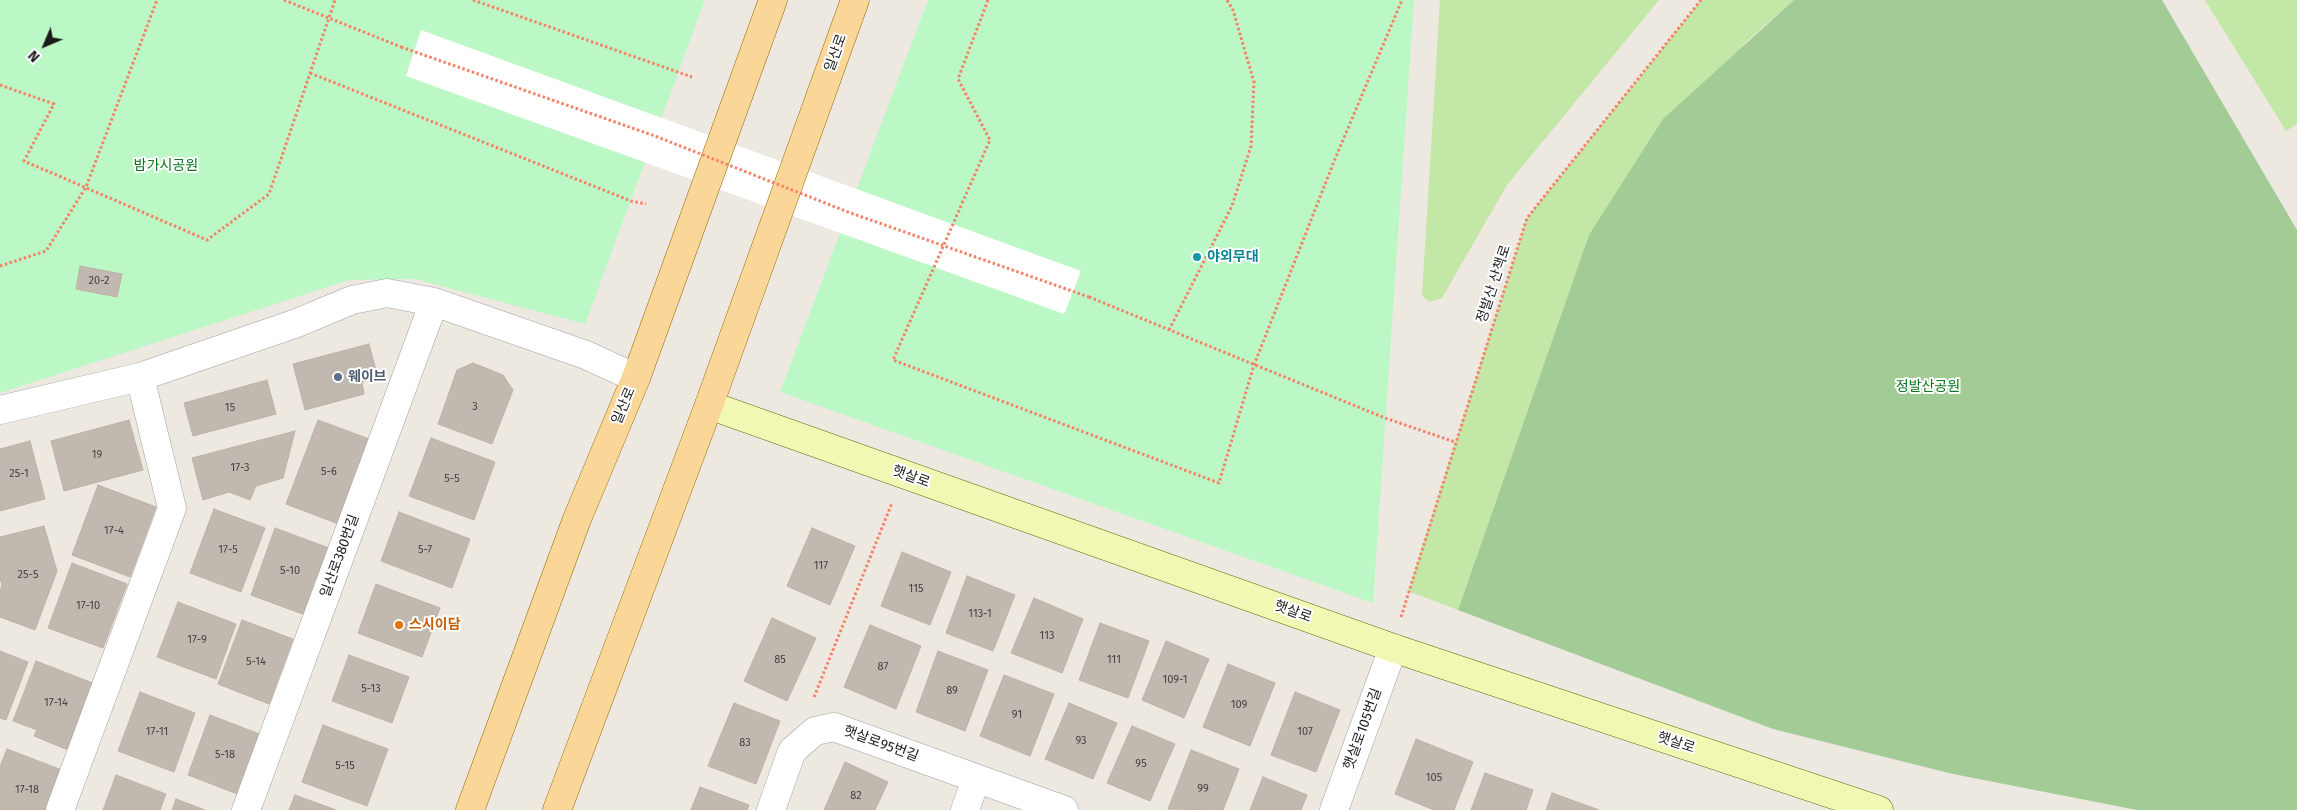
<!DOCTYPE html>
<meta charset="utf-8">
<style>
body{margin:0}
#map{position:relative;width:2297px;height:810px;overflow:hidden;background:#ede9e1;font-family:"Fira Sans",sans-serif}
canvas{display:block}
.north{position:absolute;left:20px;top:20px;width:50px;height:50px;-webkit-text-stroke:4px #fff;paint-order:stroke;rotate:225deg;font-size:14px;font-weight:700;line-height:20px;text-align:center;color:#1b1b1b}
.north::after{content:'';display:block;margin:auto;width:18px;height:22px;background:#1b1b1b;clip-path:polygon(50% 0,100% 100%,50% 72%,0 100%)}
</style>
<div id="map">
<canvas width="2297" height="810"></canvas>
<div class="north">N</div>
</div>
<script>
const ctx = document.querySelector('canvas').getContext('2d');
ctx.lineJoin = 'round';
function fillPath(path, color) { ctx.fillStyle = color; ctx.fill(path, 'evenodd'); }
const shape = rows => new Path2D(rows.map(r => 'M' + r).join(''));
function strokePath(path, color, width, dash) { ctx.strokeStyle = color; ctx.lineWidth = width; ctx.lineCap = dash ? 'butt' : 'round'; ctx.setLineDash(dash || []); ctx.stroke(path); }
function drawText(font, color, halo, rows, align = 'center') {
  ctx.font = font + ' "Fira Sans","Noto Sans KR",sans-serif'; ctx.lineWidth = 4; ctx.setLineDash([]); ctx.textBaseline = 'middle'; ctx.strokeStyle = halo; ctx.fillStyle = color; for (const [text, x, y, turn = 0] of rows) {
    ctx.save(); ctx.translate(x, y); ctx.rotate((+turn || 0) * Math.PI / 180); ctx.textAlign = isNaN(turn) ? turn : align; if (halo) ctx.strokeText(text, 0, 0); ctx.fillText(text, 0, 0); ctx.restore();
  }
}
fillPath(shape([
 [1440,0,1659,0,1507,185,1442,298,1430,302,1422,296],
 [1701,0,1794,0,1748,40,1589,235,1458,610,1408,591,1527,218],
 [2205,0,2297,0,2297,124,2286,131]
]), '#c2e7a6');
fillPath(shape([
 [1794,0,2162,0,2297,230,2297,810,2137,810,1953,774,1773,729,1458,610,1589,235,1663,119]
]), '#a2cb96');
fillPath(shape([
 [0,0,705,0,585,324,415,279,349,280,0,393],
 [928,0,1414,0,1373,603,780,392]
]), '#bcf8c5');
fillPath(shape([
 [421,30,1081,271,1073,292,1064,314,406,76]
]), '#fff');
const building = shape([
 [80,266,122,274,117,297,76,289,80,266],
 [369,344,378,378,362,382,364,394,305,410,293,364,369,344],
 [473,363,503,375,513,390,492,444,438,424,457,370,473,363],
 [267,380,276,414,193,436,184,403,267,380],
 [129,420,143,470,64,491,51,441,129,420],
 [318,420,372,440,341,525,286,504,318,420],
 [295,431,283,478,256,486,250,500,229,492,203,500,192,458,295,431],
 [431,438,495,462,474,520,409,496,431,438],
 [30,441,45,499,0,511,0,449,30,441],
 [98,485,156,507,130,577,72,555,98,485],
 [214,509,265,528,241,592,190,573,214,509],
 [399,512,470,539,452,588,381,561,399,512],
 [44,526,57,571,35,630,0,617,0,591,2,585,0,579,0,537,44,526],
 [275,528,329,548,305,615,251,595,275,528],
 [812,528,855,546,830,605,787,586,812,528],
 [902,552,951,572,930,625,881,606,902,552],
 [72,563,127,584,103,648,48,628,72,563],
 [967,576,1015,595,993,651,946,633,967,576],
 [376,584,440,608,422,657,358,633,376,584],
 [1034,598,1083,619,1062,673,1011,653,1034,598],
 [178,602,236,624,216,679,157,657,178,602],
 [772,618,816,638,787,701,744,681,772,618],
 [242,620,293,639,269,704,218,684,242,620],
 [1100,623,1149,641,1128,698,1079,680,1100,623],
 [870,625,921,646,896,709,844,687,870,625],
 [1166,641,1209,659,1184,718,1142,700,1166,641],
 [0,651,28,662,6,720,0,718,0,651],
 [938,651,988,670,965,731,916,712,938,651],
 [349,655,409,677,392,723,332,701,349,655],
 [36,661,98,685,73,752,34,736,37,730,13,721,36,661],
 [1228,664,1275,683,1250,746,1203,727,1228,664],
 [1004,675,1054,694,1030,756,980,736,1004,675],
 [140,692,195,713,174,772,118,751,140,692],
 [1295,692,1340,710,1316,772,1271,755,1295,692],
 [734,703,780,721,756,784,708,766,734,703],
 [1069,703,1117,723,1093,779,1045,759,1069,703],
 [210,715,262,735,240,795,188,775,210,715],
 [323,725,388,749,367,806,302,782,323,725],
 [1132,726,1175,744,1150,801,1107,783,1132,726],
 [1416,739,1473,762,1454,810,1434,810,1395,794,1416,739],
 [7,749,62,770,47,810,0,810,0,767,7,749],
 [1191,750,1239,769,1223,810,1168,809,1191,750],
 [845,762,888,782,875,810,824,810,845,762],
 [1485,773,1533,790,1526,810,1471,810,1485,773],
 [116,775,166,794,160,810,103,810,116,775],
 [1263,777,1307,795,1301,810,1250,810,1263,777],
 [700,787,749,805,747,810,691,810,700,787],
 [1552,793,1599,810,1546,810,1552,793],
 [295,795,336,810,289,810,295,795],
 [176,799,205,810,172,810,176,799]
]);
fillPath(building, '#c1b8b0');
strokePath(building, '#beb1a3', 1);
const street = shape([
 [0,410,140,377,297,323,352,300,387,293,434,302,586,355,636,378],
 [60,810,172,508,140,377],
 [246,810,434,302],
 [771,810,792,751,815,731,834,727,1064,810],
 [965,810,976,779],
 [1334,810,1393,648]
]);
const secondary = shape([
 [709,405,1393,648,1879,810]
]);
const primary = shape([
 [470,810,577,519,636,378,773,0],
 [557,810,709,405,855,0]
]);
strokePath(street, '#a2a2a2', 29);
strokePath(secondary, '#5c6e07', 29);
strokePath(primary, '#8f6a03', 29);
strokePath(shape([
 [284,0,401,47],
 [473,0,692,77],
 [988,0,958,79,990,140,893,360,1219,483,1254,365,1335,159,1402,0],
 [310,73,631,201,646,204],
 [0,85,54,104,24,161,207,240,269,194,335,0],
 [0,266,46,251,86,187,157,0],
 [1089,297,1385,418,1455,442],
 [1169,330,1232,206,1251,146,1254,82,1233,10,1227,0],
 [1401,617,1527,218,1701,0],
 [814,697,892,503]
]), '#f78067', 3, [2.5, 2.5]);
strokePath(street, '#fff', 28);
strokePath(secondary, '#f0f8b3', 28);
strokePath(primary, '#fad698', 28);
strokePath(shape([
 [401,47,655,136,848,212,1089,297]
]), '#f78067', 3, [2.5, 2.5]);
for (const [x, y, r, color] of [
 [1197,257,5,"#0f9aa8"],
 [338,377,5,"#5c6f8a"],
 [399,625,5,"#e8710a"]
]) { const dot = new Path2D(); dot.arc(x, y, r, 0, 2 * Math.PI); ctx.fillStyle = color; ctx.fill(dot); strokePath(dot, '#fff', 2); }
drawText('11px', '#444240', null, [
 ["20-2",99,281],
 ["3",475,407],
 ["15",230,408],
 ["19",97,455],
 ["17-3",240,468],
 ["5-6",329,472],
 ["25-1",19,474],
 ["5-5",452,479],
 ["17-4",114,531],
 ["17-5",228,550],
 ["5-7",425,550],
 ["117",821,566],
 ["5-10",290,571],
 ["25-5",28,575],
 ["115",916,589],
 ["17-10",88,606],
 ["113-1",980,614],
 ["113",1047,636],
 ["17-9",197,640],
 ["85",780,660],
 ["111",1114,660],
 ["5-14",256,662],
 ["87",883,667],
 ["109-1",1175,680],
 ["5-13",371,689],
 ["89",952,691],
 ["17-14",56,703],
 ["109",1239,705],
 ["91",1017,715],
 ["17-11",157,732],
 ["107",1305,732],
 ["93",1081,741],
 ["83",745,743],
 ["5-18",225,755],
 ["95",1141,764],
 ["5-15",345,766],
 ["105",1434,778],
 ["99",1203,789],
 ["17-18",27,790],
 ["82",856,796]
]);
drawText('14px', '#1b1b1b', '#fff', [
 ["일산로",836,53,-70],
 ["정발산 산책로",1494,284,-72],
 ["일산로",624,406,-67],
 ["햇살로",911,477,20],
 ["일산로380번길",340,556,-70],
 ["햇살로",1293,612,20],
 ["햇살로105번길",1363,729,-70],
 ["햇살로",1676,743,18],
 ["햇살로95번길",881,744,20]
]);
drawText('14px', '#0d751d', '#fff', [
 ["밤가시공원",166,166],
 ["정발산공원",1928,387]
]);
drawText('bold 14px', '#0d838f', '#fff', [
 ["야외무대",1207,257]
], 'left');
drawText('bold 14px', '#4e5e75', '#fff', [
 ["웨이브",348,377]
], 'left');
drawText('bold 14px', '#c56008', '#fff', [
 ["스시이담",409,625]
], 'left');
</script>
